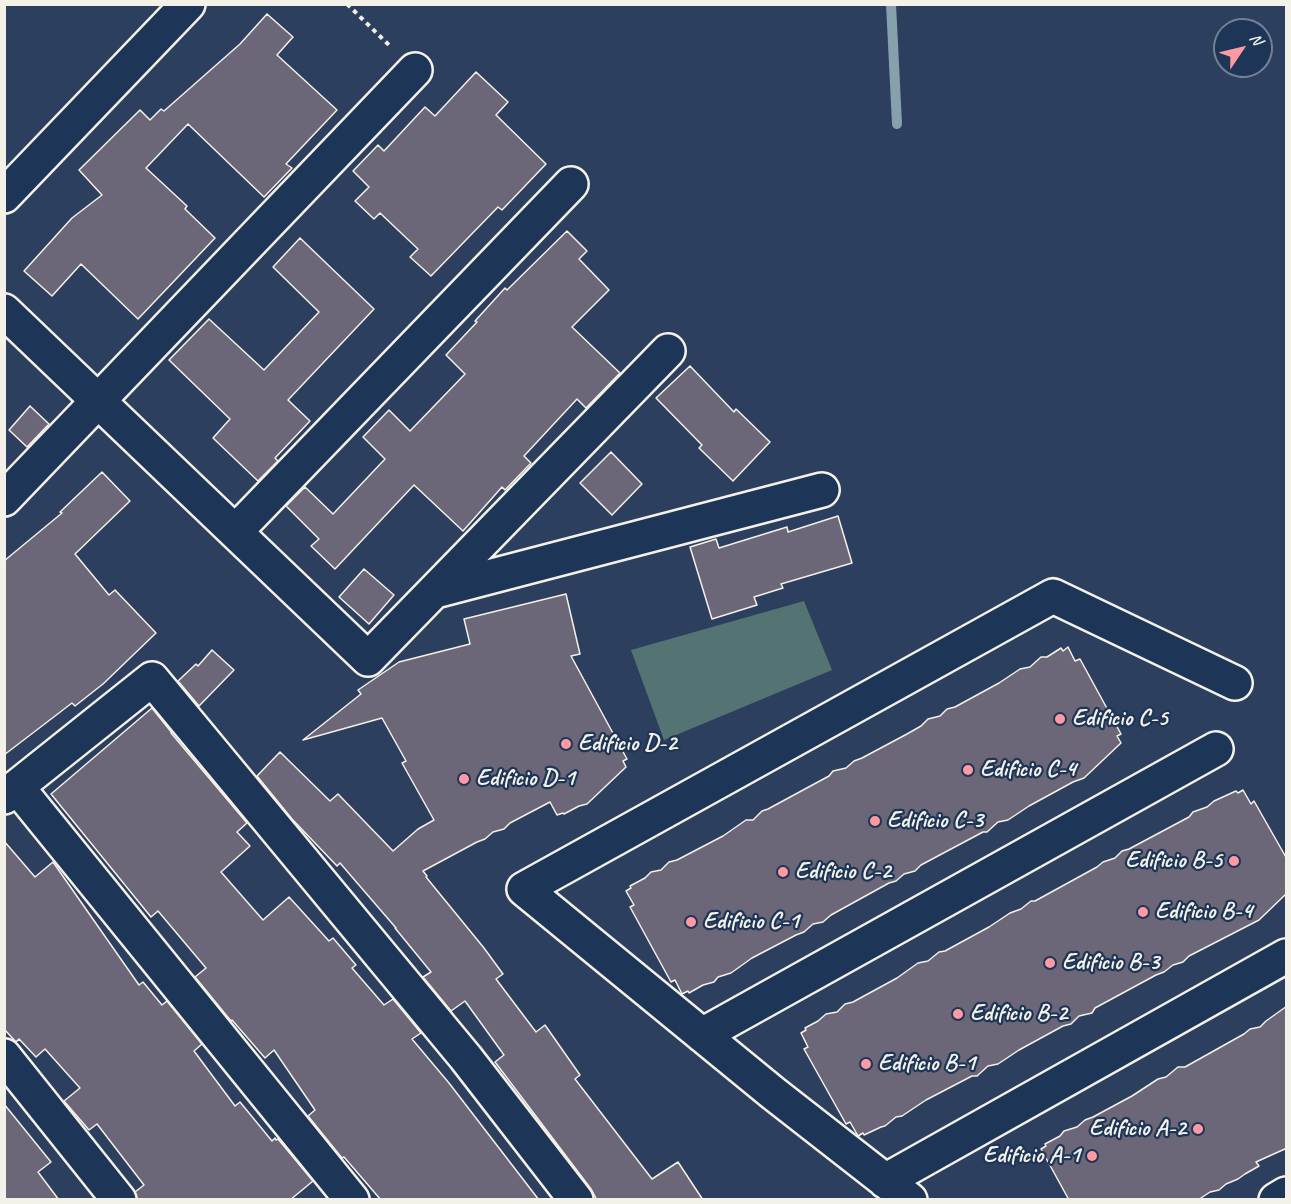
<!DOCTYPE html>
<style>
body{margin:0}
#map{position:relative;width:1291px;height:1204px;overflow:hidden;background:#2d3f5e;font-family:Caveat,sans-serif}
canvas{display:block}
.frame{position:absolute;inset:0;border:6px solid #f4f1e8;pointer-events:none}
.north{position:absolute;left:1213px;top:18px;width:60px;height:60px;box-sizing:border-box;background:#1d3557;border:2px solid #738091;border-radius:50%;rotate:55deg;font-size:16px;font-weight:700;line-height:24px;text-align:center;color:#f4f1e8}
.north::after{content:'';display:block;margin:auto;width:21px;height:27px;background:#ff9aa2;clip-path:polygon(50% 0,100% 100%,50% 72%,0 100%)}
</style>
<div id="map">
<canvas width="1291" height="1204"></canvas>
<div class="frame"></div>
<div class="north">N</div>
</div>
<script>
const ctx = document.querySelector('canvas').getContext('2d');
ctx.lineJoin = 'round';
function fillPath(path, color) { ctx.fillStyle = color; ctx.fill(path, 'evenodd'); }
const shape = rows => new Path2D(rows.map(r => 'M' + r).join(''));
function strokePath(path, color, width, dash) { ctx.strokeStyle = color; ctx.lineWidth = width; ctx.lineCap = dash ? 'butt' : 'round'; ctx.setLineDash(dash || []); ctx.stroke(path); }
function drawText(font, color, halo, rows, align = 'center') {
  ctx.font = font + ' Caveat,sans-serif'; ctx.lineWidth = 4.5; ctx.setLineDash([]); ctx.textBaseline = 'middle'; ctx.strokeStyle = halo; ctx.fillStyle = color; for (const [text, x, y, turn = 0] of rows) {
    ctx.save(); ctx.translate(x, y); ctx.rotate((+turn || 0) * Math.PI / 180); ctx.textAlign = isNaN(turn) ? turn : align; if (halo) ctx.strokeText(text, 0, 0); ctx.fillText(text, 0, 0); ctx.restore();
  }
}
fillPath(shape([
 [804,601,832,670,664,740,631,650]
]), '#547474');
strokePath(shape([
 [891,4,897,124]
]), '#87a1ac', 10);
const building = shape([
 [267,14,293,37,277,55,337,110,286,164,292,168,264,197,188,124,146,168,187,206,185,209,215,238,138,319,81,264,52,296,24,271,72,218,102,195,79,170,140,110,150,120,161,109,164,111,240,44,267,14],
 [476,72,508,102,496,115,546,164,502,210,498,207,431,276,410,257,418,249,380,213,374,219,355,201,369,187,353,171,378,145,384,151,425,107,435,116,476,72],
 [567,231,587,251,579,259,609,290,572,327,620,373,586,408,577,399,524,456,531,463,505,490,502,487,463,531,414,485,335,569,311,546,319,539,286,506,305,487,333,514,385,459,363,437,389,410,410,431,465,374,446,355,477,322,475,321,505,288,507,290,567,231],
 [300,238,374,309,288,400,310,421,275,458,278,461,258,481,213,438,230,419,169,360,209,319,264,370,319,312,273,267,300,238],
 [690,366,734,412,736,409,770,442,733,481,699,448,702,445,656,398,690,366],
 [30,406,49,424,27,447,9,430,30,406],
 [611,452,642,484,612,515,580,483,611,452],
 [102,472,130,501,75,554,109,595,115,590,156,633,103,684,75,706,72,703,4,755,4,561,62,513,60,512,102,472],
 [838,516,852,563,781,584,783,588,754,597,757,605,712,619,690,547,716,539,719,548,787,527,788,532,838,516],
 [364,569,394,595,369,624,339,597,364,569],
 [566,594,580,654,571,656,627,759,623,761,626,767,587,804,579,806,564,814,563,813,557,815,550,802,510,823,504,829,493,832,485,839,477,842,423,871,427,876,426,877,484,948,503,974,496,979,536,1032,545,1025,580,1075,575,1079,652,1179,678,1162,703,1200,597,1200,591,1189,495,1062,504,1055,465,1001,451,1011,423,977,431,972,395,928,396,928,340,863,337,866,292,819,257,776,280,752,330,801,338,794,393,851,418,829,434,820,402,763,406,761,382,718,303,740,361,694,358,690,399,662,470,644,464,619,566,594],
 [1068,647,1075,661,1080,659,1121,734,1117,736,1121,743,1084,778,1073,782,1029,806,1008,820,998,822,987,832,983,832,936,857,921,865,915,871,904,874,896,881,889,883,831,915,823,922,813,924,804,932,796,935,752,958,731,973,718,977,714,982,703,985,689,993,688,991,682,994,675,980,671,982,630,907,634,905,626,891,631,888,630,886,645,878,651,872,661,870,669,862,677,860,723,836,746,820,753,820,762,811,768,809,829,776,833,771,846,768,854,761,862,758,907,734,921,726,928,719,940,716,947,709,955,707,999,683,1020,669,1030,667,1041,657,1047,657,1061,648,1063,651,1068,647],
 [212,650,234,670,199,706,178,681,196,664,198,666,212,650],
 [152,708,172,733,171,733,247,823,237,832,250,846,221,872,263,920,289,897,329,941,333,938,356,965,352,968,384,1005,393,999,421,1033,412,1039,449,1083,539,1200,381,1200,344,1157,342,1158,308,1116,315,1110,274,1050,265,1058,232,1020,231,1021,195,977,206,968,158,911,151,917,51,794,152,708],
 [1243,790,1251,804,1254,801,1287,859,1287,893,1259,920,1189,956,1183,962,1173,965,1164,972,1156,975,1095,1008,1092,1013,1079,1016,1071,1024,1063,1026,1019,1050,998,1064,988,1066,977,1076,972,1076,926,1100,902,1116,896,1117,885,1126,881,1127,864,1135,863,1133,858,1136,850,1122,846,1124,804,1049,808,1047,801,1033,806,1030,805,1028,818,1021,826,1014,837,1012,845,1004,853,1002,897,978,918,963,928,961,939,952,945,951,989,927,1010,913,1021,909,1031,901,1035,901,1097,867,1103,862,1115,858,1122,851,1129,849,1189,817,1193,812,1207,807,1214,801,1236,791,1238,793,1243,790],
 [4,841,35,877,53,862,139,985,143,982,162,1005,167,1001,202,1044,194,1051,235,1106,240,1102,272,1141,275,1138,276,1140,278,1139,313,1181,290,1200,137,1200,135,1192,144,1185,97,1124,89,1130,64,1101,80,1088,45,1049,36,1057,19,1039,16,1042,4,1029,4,841],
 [1287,1006,1287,1148,1256,1162,1259,1166,1245,1174,1238,1179,1226,1184,1219,1190,1210,1192,1198,1200,1069,1200,1041,1149,1046,1146,1045,1144,1060,1136,1064,1131,1077,1127,1085,1120,1093,1117,1132,1096,1158,1079,1166,1077,1178,1067,1185,1067,1244,1034,1250,1029,1260,1027,1266,1021,1287,1006],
 [4,1104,51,1162,38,1172,59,1200,4,1200,4,1104]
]);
fillPath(building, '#6b6678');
strokePath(building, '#f4f1e8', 1.5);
const minor = shape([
 [4,196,188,4],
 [4,311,368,659,668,351],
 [4,499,415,70],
 [235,532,571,184],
 [435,591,822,490],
 [17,787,352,1200],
 [4,797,152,679,466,1058,576,1200],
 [702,1035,1216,749],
 [4,1056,119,1200],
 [885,1181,1286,956],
 [910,1200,773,1093,524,889,1053,596,1235,683],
 [1276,1200,1286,1194]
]);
strokePath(minor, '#f4f1e8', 38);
strokePath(shape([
 [347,4,392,48]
]), '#f4f1e8', 4, [4.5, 4.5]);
strokePath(minor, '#1d3557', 33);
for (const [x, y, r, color] of [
 [1060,719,6,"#ff9aa2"],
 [566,744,6,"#ff9aa2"],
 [968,770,6,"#ff9aa2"],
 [464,779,6,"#ff9aa2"],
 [875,821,6,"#ff9aa2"],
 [1234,861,6,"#ff9aa2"],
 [783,872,6,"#ff9aa2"],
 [1143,912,6,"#ff9aa2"],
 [691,922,6,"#ff9aa2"],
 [1050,963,6,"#ff9aa2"],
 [958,1014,6,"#ff9aa2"],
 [866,1064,6,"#ff9aa2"],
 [1198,1129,6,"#ff9aa2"],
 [1092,1156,6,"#ff9aa2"]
]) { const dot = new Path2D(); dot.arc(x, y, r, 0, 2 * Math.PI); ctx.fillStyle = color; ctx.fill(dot); strokePath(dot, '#1d3557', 2); }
drawText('bold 24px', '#f4f1e8', '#1d3557', [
 ["Edificio C-5",1072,719],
 ["Edificio D-2",578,744],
 ["Edificio C-4",980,770],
 ["Edificio D-1",476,779],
 ["Edificio C-3",887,821],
 ["Edificio B-5",1222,861,"right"],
 ["Edificio C-2",795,872],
 ["Edificio B-4",1155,912],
 ["Edificio C-1",703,922],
 ["Edificio B-3",1062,963],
 ["Edificio B-2",970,1014],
 ["Edificio B-1",878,1064],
 ["Edificio A-2",1186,1129,"right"],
 ["Edificio A-1",1080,1156,"right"]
], 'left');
</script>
